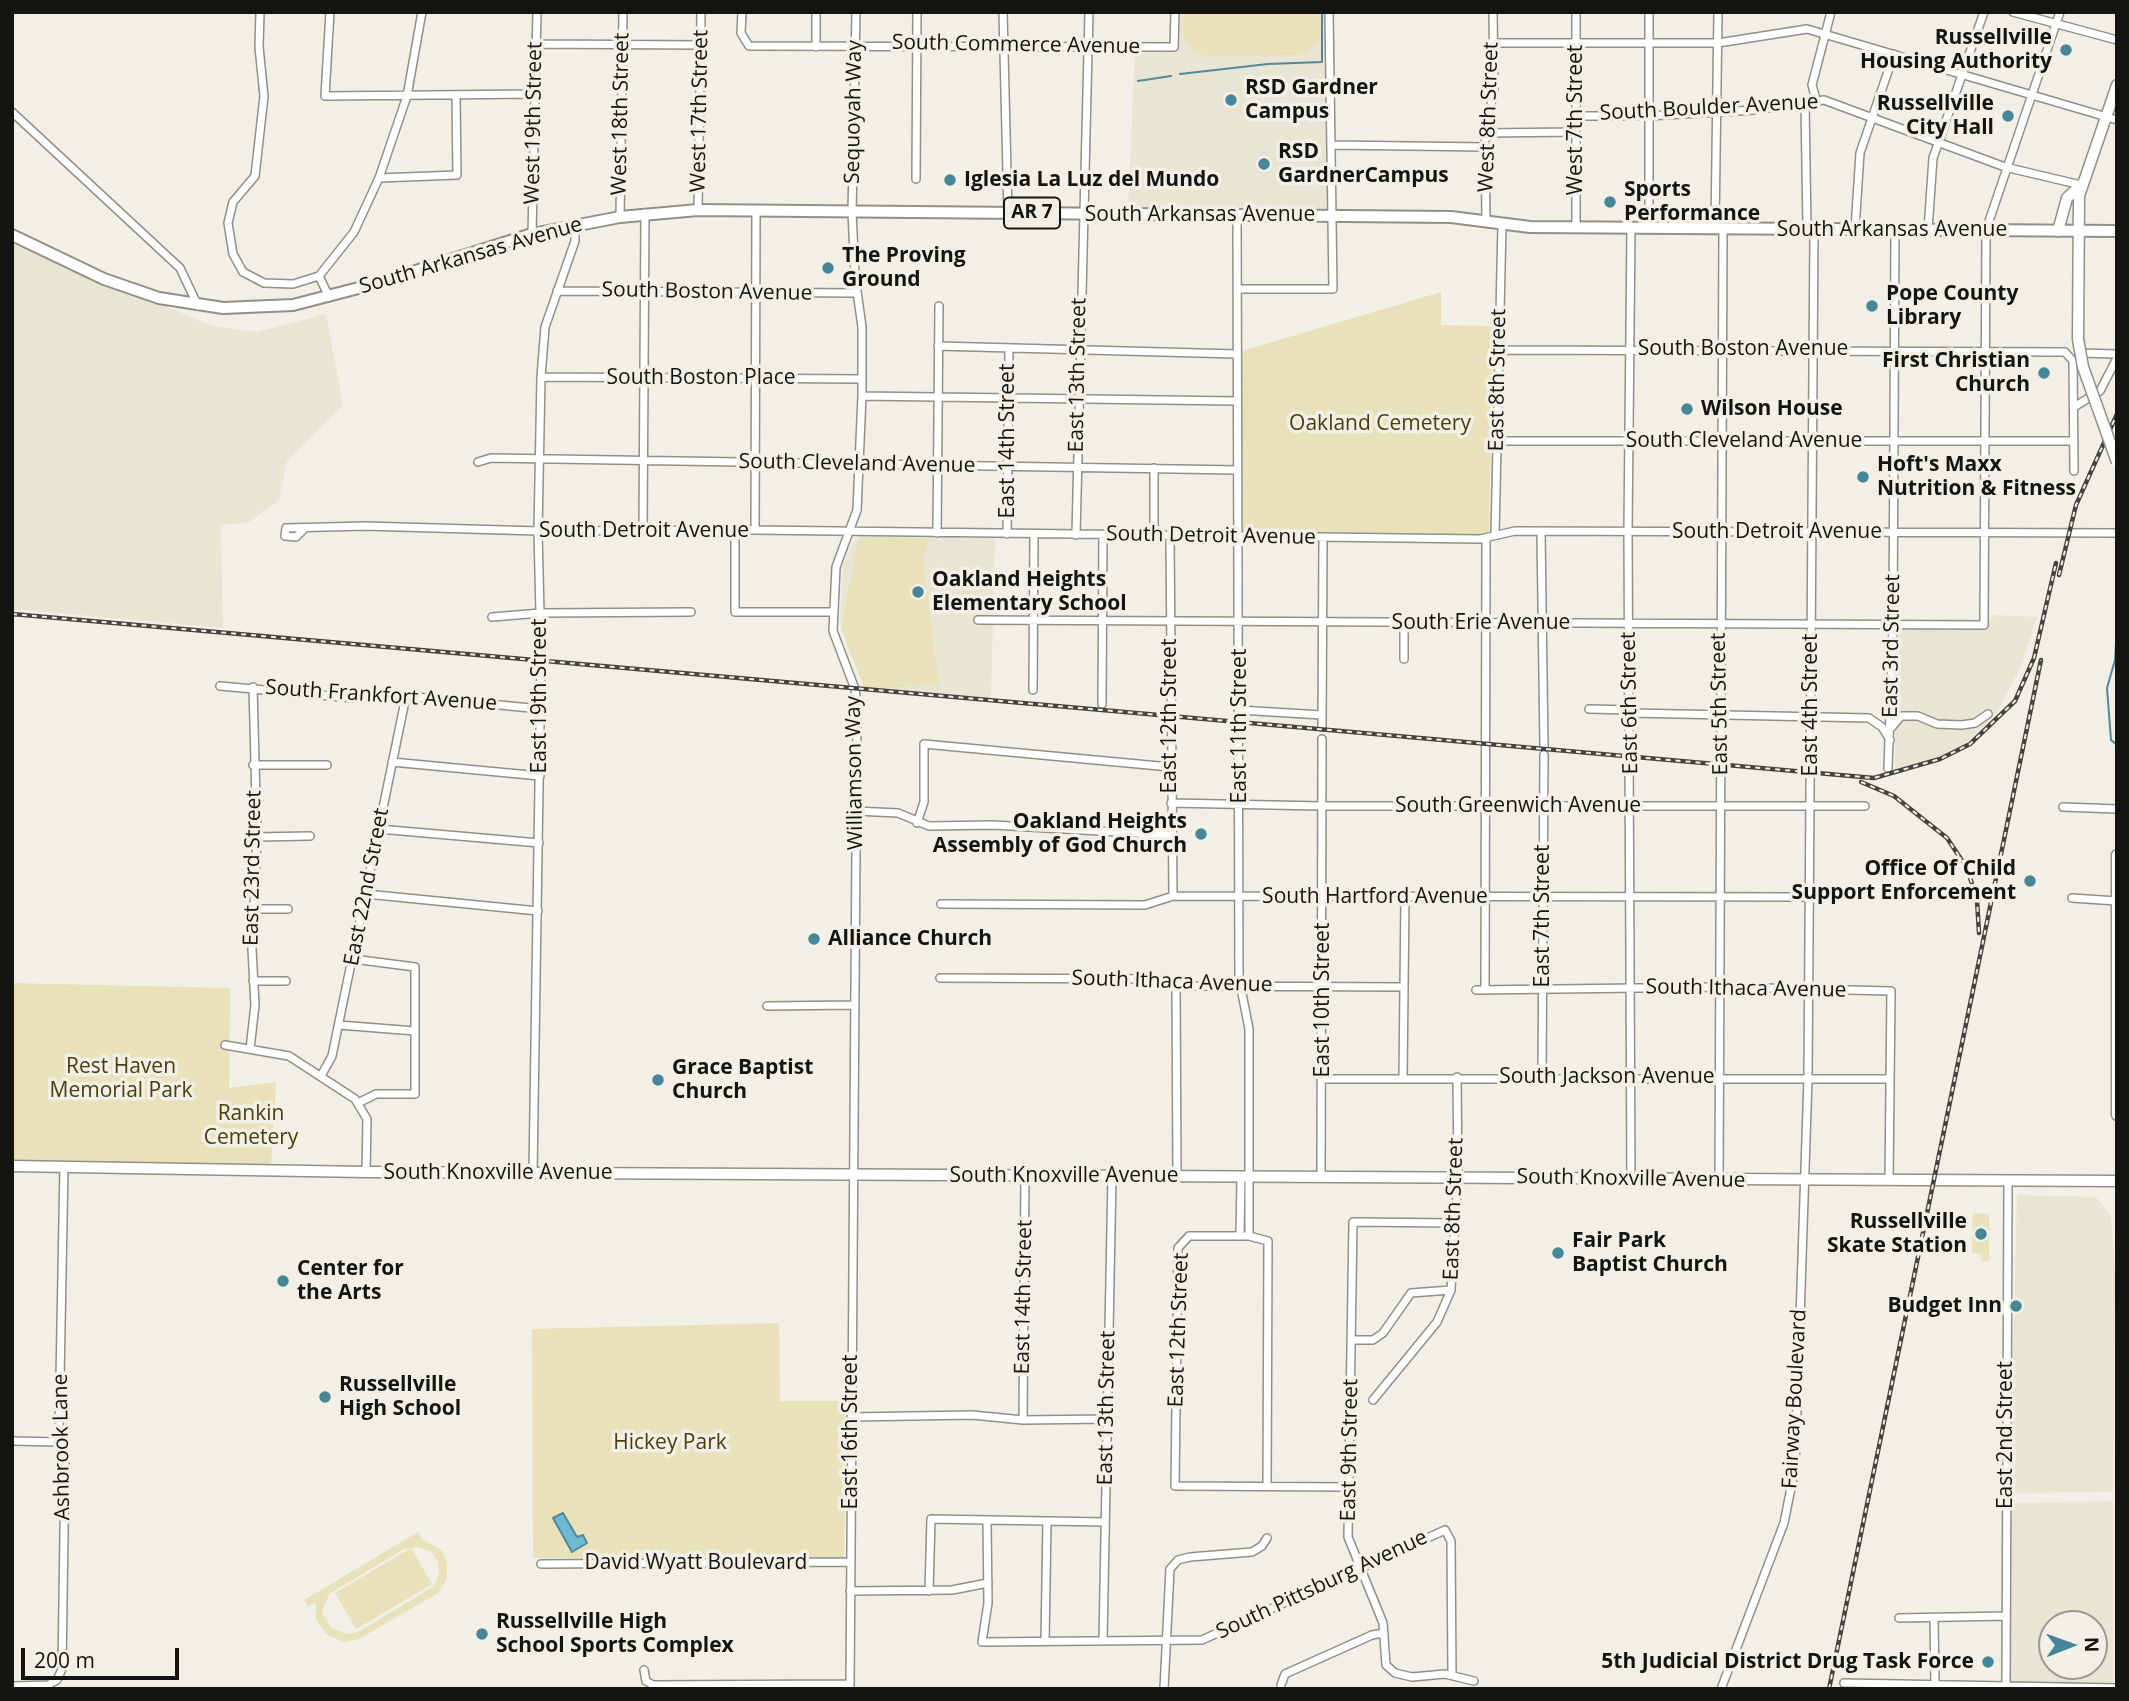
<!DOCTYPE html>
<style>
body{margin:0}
#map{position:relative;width:2129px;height:1701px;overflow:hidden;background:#f2f0e6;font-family:"Open Sans",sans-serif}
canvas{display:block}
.frame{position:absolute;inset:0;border:14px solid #141410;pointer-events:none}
.north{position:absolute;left:2038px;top:1610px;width:70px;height:70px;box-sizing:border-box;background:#f2f0e6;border:2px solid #999890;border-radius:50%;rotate:89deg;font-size:19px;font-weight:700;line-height:28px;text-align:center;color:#141410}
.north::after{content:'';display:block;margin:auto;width:24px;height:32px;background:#468699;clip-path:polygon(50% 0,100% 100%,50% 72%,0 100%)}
.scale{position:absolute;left:21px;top:1648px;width:158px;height:32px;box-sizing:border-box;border:4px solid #141410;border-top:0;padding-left:9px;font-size:21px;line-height:24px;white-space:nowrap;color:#141410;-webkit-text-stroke:5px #f2f0e6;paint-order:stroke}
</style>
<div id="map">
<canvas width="2129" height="1701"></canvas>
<div class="frame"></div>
<div class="north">N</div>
<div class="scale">200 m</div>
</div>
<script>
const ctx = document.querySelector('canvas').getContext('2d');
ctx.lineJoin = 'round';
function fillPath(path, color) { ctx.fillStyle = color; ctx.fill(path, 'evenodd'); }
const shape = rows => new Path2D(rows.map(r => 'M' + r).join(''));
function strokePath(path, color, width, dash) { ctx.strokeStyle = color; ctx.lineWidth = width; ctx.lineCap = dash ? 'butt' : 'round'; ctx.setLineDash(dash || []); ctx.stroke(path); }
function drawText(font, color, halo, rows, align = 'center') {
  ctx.font = font + ' "Open Sans",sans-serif'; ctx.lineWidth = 7; ctx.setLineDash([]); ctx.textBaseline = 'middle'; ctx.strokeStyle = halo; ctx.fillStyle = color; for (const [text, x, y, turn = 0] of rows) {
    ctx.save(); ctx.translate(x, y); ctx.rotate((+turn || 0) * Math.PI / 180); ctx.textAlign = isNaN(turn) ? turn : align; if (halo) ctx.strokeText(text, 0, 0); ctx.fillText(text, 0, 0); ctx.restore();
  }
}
fillPath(shape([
 [1177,12,1324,12,1330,211,1128,208,1135,49,1176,49],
 [12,243,213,326,257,332,326,314,343,405,287,461,279,500,248,523,221,525,223,628,12,609],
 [860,536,995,538,991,699,866,688,847,647,840,618,843,566,852,543],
 [1994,615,2037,617,2022,664,1997,712,1966,743,1935,759,1895,773,1896,629,1981,629],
 [2017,1195,2096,1197,2111,1216,2115,1273,2113,1492,2010,1493],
 [2113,1501,2113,1683,2013,1683,2010,1680,2011,1503],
 [2052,1624,2094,1624,2094,1666,2052,1666]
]), '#e8e5d4');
fillPath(shape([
 [1185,12,1318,12,1322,26,1318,42,1302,55,1207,56,1193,51,1185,42,1182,26],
 [1441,292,1441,325,1493,326,1489,531,1483,535,1241,534,1237,456,1242,351],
 [859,537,929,538,923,560,939,684,865,690,841,628],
 [12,983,230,988,229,1088,276,1082,271,1165,228,1175,12,1169],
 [1973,1213,1989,1214,1989,1261,1981,1261,1981,1254,1972,1253],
 [779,1323,780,1401,847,1401,844,1561,533,1558,532,1329],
 [418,1532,422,1539,441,1550,447,1562,447,1579,438,1593,359,1639,343,1642,326,1634,316,1619,316,1602,308,1606,304,1600],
 [418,1547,432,1552,438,1562,439,1575,433,1587,360,1631,347,1634,330,1627,322,1612,329,1594,404,1549],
 [411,1548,432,1584,356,1629,335,1593]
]), '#e8e1b9');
const water = shape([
 [563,1513,577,1537,583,1535,587,1543,572,1552,553,1518,563,1513]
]);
fillPath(water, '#6dbad2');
strokePath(water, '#528898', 2);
strokePath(shape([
 [1180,74,1268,64,1322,62,1322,12],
 [1138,81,1171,76],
 [2117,625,2115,660,2107,688,2111,740,2117,745]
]), '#528898', 2);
const minor = shape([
 [260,12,259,47,264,96,255,176,233,202,228,223,233,254,243,272,264,283,293,284,319,276],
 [330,12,325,96,536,94],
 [742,12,741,33,749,46,1174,47,1175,12],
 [1003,12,1008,213],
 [1649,12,1649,228],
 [2013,12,2117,40],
 [1493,43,1718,43,1807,29,2117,120],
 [536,44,701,45],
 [816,47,816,12],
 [1816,99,1812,85,1831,12],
 [1805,103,1807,229],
 [12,112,180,268,198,306],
 [1575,116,1648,116,1754,110,1824,100,2005,167,2081,185],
 [1485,133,1575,132],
 [1333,145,1485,147],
 [379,178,457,175,456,96],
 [916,179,917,12],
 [698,210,701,12],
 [1237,214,1239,978,1249,1029,1249,1236],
 [620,217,623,12],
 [1486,221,1485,133,1494,90,1493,12],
 [1576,227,1576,12],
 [1631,228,1628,531,1631,1179],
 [1715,228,1718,12],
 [1855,229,1860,153,1894,54],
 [1928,230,1933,158,1984,12],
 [532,234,537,12],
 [1237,289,1333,289,1329,12],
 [557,291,856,293],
 [329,297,319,276,354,232,379,178,407,96,422,12],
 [938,346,1236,354],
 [1499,350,2065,352,2073,361,2074,471],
 [2079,353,2117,354],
 [541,377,862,379],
 [862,396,1236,401],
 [2074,407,2100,391,2117,358],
 [1497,441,2074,441],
 [478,462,491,458,1237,470],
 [304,529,296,537,285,536,286,528,365,526,538,531,755,530,1480,539,1515,531,2117,533],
 [643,530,645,213],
 [735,530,735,612,833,612],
 [755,530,756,210],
 [1541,532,1544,748],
 [937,533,939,306],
 [1007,534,1009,348],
 [1076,535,1089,12],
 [1495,535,1502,224],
 [1154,536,1154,468],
 [1170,536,1173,896],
 [492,617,541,613,691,612],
 [978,620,1984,625,1986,230,2060,12],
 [1404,659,1404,622],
 [220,686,353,698,406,696,541,709],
 [1033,690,1034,534],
 [1102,704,1103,535],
 [1589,709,1631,710],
 [1239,710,1322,715],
 [1631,713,1869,718,1882,727,1890,740],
 [1322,727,1323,538],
 [1891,728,1901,716,1918,716,1937,724,1962,725,1975,723,1988,714],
 [392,762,540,776],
 [253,765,327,765],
 [1888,768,1893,624,1895,230],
 [1171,803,1322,806,1865,806],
 [2063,807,2117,809],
 [856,811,898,813,929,826,993,825,1171,835],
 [917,823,924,802,924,744,1170,767],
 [379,829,539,843],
 [257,837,310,836],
 [366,894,538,911],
 [2072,898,2117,901],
 [941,904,1145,905,1173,896,1809,897],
 [253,909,288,909],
 [353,959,415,967,415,1094,376,1094,358,1103],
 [940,978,1165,979,1187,986,1404,987],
 [253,981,286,981],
 [1176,983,1177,1176],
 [1476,990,1720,987,1891,991,1889,1181],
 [1485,990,1486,538],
 [767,1006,855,1005],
 [339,1025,415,1031],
 [225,1045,289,1056,355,1099,367,1119,366,1172],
 [250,1049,255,1005,252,949,257,837,253,687],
 [321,1076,332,1056,406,696],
 [1542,1077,1544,755],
 [1403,1078,1405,898],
 [1323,1079,1890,1079],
 [533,1173,541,656,538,531,541,377,545,327,575,241,575,224],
 [1321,1177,1322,739],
 [1719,1180,1723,229],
 [1453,1223,1353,1222,1348,1537,1383,1623,1386,1665,1395,1673,1412,1677,1445,1674,1474,1681],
 [1240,1236,1241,1177],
 [1352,1340,1373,1340,1383,1333,1411,1293,1451,1290],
 [1373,1400,1437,1322,1451,1290,1458,1177,1457,1077],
 [851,1417,972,1415,1023,1420,1106,1419],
 [1023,1420,1025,1175],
 [12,1441,60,1442],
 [1267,1486,1268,1241,1249,1236,1189,1236,1178,1248,1175,1486,1349,1487],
 [987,1520,988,1603,982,1642,1202,1640,1445,1530,1451,1541,1452,1675],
 [541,1564,850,1562],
 [850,1591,952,1590,988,1583],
 [929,1591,931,1519,1105,1522],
 [1899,1618,2006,1616],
 [1934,1618,1935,1685],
 [1103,1640,1112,1176],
 [1045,1641,1047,1521],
 [644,1670,646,1681,653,1685,850,1684],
 [1844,1683,2117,1688],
 [1281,1685,1285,1674,1372,1635,1384,1633],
 [12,1686,48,1685,57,1680,62,1669,65,1464,59,1432,64,1167],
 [850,1689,857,707,855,689,833,631,836,567,857,510,862,396,862,327,855,277,852,212,856,12],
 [1164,1689,1170,1569,1178,1560,1190,1557,1252,1552,1262,1546,1267,1538],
 [1721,1689,1784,1523,1795,1468,1808,1079,1814,229],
 [2006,1689,2008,1182]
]);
const major = shape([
 [2058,231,2067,198,2081,185],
 [2078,339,2079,196,2117,85],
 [2117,855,2117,1115],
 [12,1166,366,1172,2117,1181]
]);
const highway = shape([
 [12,235,104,279,159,298,223,308,293,305,378,283,532,234,620,217,698,210,1451,217,1530,227,2117,231]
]);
strokePath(minor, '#919086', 10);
strokePath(major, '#919086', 13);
strokePath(highway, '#919086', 14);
strokePath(minor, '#fff', 7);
strokePath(major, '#fff', 10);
strokePath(highway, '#fff', 10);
const rail = shape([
 [2059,575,2076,505,2117,414],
 [12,614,1874,778,1940,759,1970,744,2015,701,2034,658,2056,563],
 [1861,782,1894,796,1947,838,1967,868,1977,900,1979,933],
 [1829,1689,2041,660]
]);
strokePath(rail, '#44433e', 4.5);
strokePath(rail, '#f2f0e6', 2, [5]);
const majorBridge = shape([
 [2078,339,2083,367,2117,462]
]);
strokePath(majorBridge, '#919086', 13, []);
strokePath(majorBridge, '#fff', 10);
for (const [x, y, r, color] of [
 [2066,50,7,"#468699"],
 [1231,100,7,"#468699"],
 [2008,116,7,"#468699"],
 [1264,164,7,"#468699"],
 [950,180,7,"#468699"],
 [1610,202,7,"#468699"],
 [828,268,7,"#468699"],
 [1872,306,7,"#468699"],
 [2044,373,7,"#468699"],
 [1687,409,7,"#468699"],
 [1863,477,7,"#468699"],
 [918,592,7,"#468699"],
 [1201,834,7,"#468699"],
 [2030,881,7,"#468699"],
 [814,939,7,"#468699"],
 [658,1080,7,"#468699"],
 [1981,1234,7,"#468699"],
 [1558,1253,7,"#468699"],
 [283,1281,7,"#468699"],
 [2016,1306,7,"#468699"],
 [325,1397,7,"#468699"],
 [482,1634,7,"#468699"],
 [1988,1662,7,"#468699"]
]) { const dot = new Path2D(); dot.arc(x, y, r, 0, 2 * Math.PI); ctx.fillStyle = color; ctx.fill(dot); strokePath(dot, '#f2f0e6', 2.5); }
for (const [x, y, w] of [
 [1032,213,56]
]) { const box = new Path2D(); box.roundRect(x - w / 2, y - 15.5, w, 31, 5); ctx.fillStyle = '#f2f0e6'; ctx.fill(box); strokePath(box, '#141410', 2); }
drawText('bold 19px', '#141410', null, [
 ["AR 7",1032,213]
]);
drawText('bold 21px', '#141410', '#f2f0e6', [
 ["Russellville",2052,38,"right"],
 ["Housing Authority",2052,62,"right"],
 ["RSD Gardner",1245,88],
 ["Campus",1245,112],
 ["Russellville",1994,104,"right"],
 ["City Hall",1994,128,"right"],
 ["RSD",1278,152],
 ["GardnerCampus",1278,176],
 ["Iglesia La Luz del Mundo",964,180],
 ["Sports",1624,190],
 ["Performance",1624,214],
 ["The Proving",842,256],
 ["Ground",842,280],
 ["Pope County",1886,294],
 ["Library",1886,318],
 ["First Christian",2030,361,"right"],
 ["Church",2030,385,"right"],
 ["Wilson House",1701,409],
 ["Hoft's Maxx",1877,465],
 ["Nutrition & Fitness",1877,489],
 ["Oakland Heights",932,580],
 ["Elementary School",932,604],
 ["Oakland Heights",1187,822,"right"],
 ["Assembly of God Church",1187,846,"right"],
 ["Office Of Child",2016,869,"right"],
 ["Support Enforcement",2016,893,"right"],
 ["Alliance Church",828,939],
 ["Grace Baptist",672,1068],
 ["Church",672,1092],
 ["Russellville",1967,1222,"right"],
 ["Skate Station",1967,1246,"right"],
 ["Fair Park",1572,1241],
 ["Baptist Church",1572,1265],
 ["Center for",297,1269],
 ["the Arts",297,1293],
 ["Budget Inn",2002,1306,"right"],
 ["Russellville",339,1385],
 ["High School",339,1409],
 ["Russellville High",496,1622],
 ["School Sports Complex",496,1646],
 ["5th Judicial District Drug Task Force",1974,1662,"right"]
], 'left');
drawText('21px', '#141410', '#f2f0e6', [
 ["South Commerce Avenue",1016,45,1],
 ["South Boulder Avenue",1709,108,-3],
 ["West 17th Street",700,111,-89],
 ["Sequoyah Way",854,112,-89],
 ["West 18th Street",621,114,-89],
 ["West 8th Street",1489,117,-88],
 ["West 7th Street",1576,120,-90],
 ["West 19th Street",534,123,-89],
 ["South Arkansas Avenue",1200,215],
 ["South Arkansas Avenue",1892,230],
 ["South Arkansas Avenue",471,256,-16],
 ["South Boston Avenue",707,292,1],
 ["South Boston Avenue",1743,349],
 ["East 13th Street",1078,375,-89],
 ["South Boston Place",701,378],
 ["East 8th Street",1498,380,-89],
 ["East 14th Street",1008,441,-90],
 ["South Cleveland Avenue",1744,441],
 ["South Cleveland Avenue",857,464,1],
 ["South Detroit Avenue",644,531],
 ["South Detroit Avenue",1777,532],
 ["South Detroit Avenue",1211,536,1],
 ["South Erie Avenue",1481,623],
 ["East 3rd Street",1892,646,-89],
 ["South Frankfort Avenue",381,696,4],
 ["East 19th Street",540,696,-90],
 ["East 6th Street",1630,703,-91],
 ["East 5th Street",1720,704,-91],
 ["East 4th Street",1811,705,-90],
 ["East 12th Street",1170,716,-90],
 ["East 11th Street",1240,726,-90],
 ["Williamson Way",855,773,-91],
 ["South Greenwich Avenue",1518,806],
 ["East 23rd Street",253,868,-89],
 ["East 22nd Street",367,887,-79],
 ["South Hartford Avenue",1375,897],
 ["East 7th Street",1543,916,-90],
 ["South Ithaca Avenue",1172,982,2],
 ["South Ithaca Avenue",1746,989,1],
 ["East 10th Street",1323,1000,-90],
 ["South Jackson Avenue",1607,1077],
 ["South Knoxville Avenue",498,1173],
 ["South Knoxville Avenue",1064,1176],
 ["South Knoxville Avenue",1631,1179,1],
 ["East 8th Street",1454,1209,-88],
 ["East 14th Street",1024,1297,-89],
 ["East 12th Street",1179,1330,-88],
 ["Fairway Boulevard",1795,1399,-87],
 ["East 13th Street",1107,1408,-89],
 ["East 16th Street",851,1432,-90],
 ["East 2nd Street",2006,1435,-90],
 ["Ashbrook Lane",62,1447,-91],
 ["East 9th Street",1350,1450,-89],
 ["David Wyatt Boulevard",696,1563],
 ["South Pittsburg Avenue",1322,1585,-25]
]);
drawText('21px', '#473e0a', '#f2f0e6', [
 ["Oakland Cemetery",1380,424],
 ["Rest Haven",121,1067],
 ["Memorial Park",121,1091],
 ["Rankin",251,1114],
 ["Cemetery",251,1138],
 ["Hickey Park",670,1443]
]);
</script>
